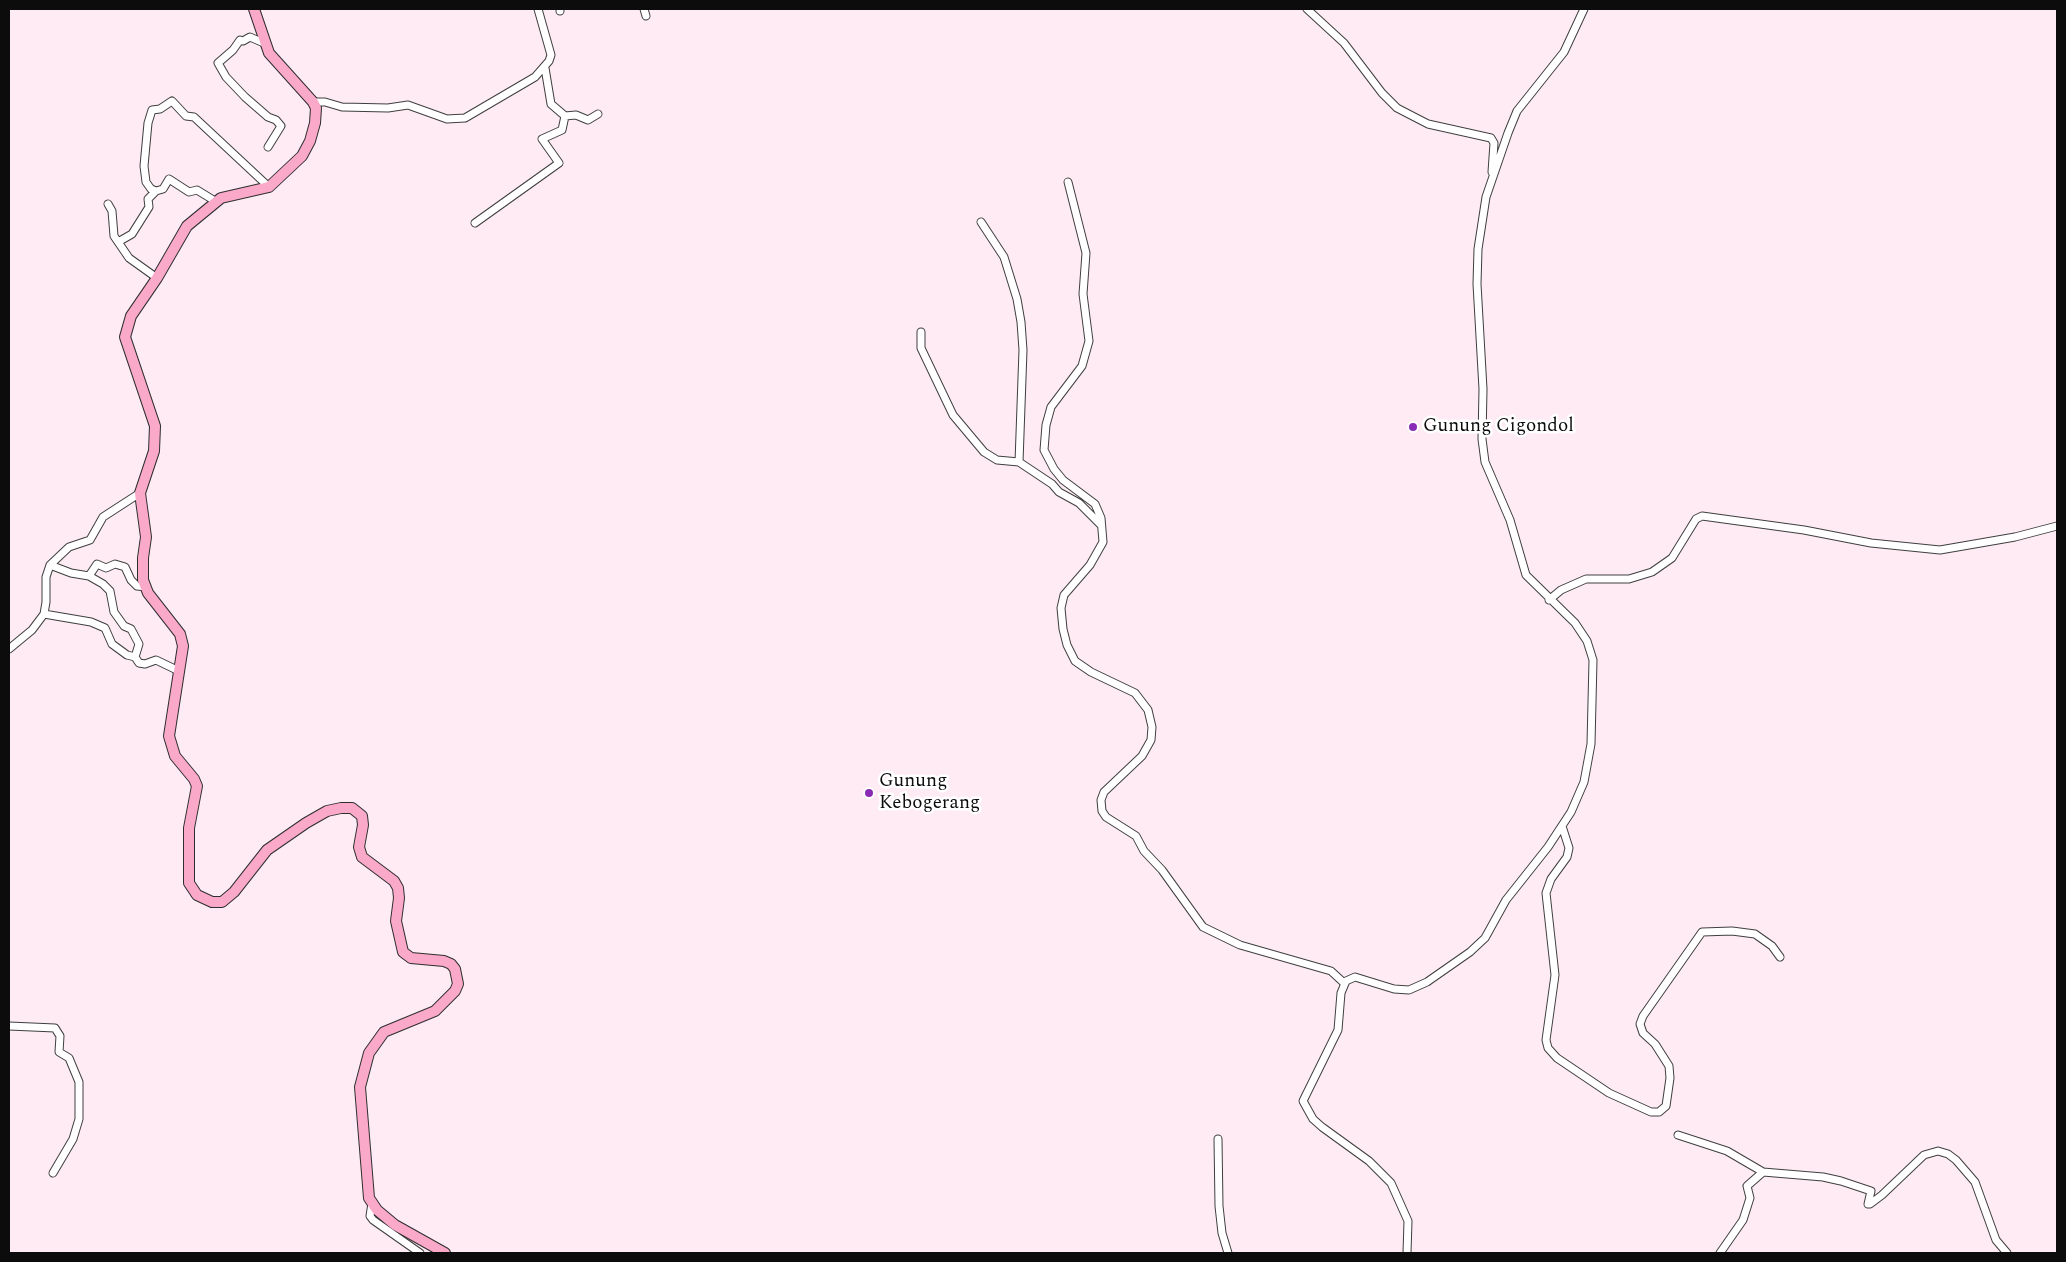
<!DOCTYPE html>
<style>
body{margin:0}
#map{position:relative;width:2066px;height:1262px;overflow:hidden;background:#feebf4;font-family:Spectral,serif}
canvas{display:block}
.frame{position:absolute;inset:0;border:10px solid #0c0c0c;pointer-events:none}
</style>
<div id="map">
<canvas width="2066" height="1262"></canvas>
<div class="frame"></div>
</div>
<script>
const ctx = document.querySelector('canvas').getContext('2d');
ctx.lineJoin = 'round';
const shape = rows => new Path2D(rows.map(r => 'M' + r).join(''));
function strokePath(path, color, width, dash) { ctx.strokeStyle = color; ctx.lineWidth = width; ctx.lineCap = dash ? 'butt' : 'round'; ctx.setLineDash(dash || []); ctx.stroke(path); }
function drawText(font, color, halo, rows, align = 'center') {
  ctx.font = font + ' Spectral,serif'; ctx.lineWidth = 5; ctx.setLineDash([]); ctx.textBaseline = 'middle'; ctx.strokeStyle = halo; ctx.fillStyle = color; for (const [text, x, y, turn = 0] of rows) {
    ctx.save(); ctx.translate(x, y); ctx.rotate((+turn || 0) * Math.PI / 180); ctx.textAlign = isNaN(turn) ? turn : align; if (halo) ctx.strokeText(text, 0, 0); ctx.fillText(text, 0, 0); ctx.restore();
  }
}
const street = shape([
 [560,9,560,11],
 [644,9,646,16],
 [1307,9,1344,43,1382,93,1397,108,1428,124,1491,138,1494,143,1492,172],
 [266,44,250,37,243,41,240,40,233,50,218,63,226,77,245,97,268,117,276,120,281,126,268,147],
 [313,102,325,102,342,107,388,108,408,105,447,119,465,118,535,77,549,61,551,55,538,9],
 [565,116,576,115,588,120,598,114],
 [1068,182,1086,253,1083,294,1089,341,1082,366,1051,407,1046,425,1044,450,1054,469,1063,480,1095,504,1101,518,1103,542,1090,565,1064,595,1061,608,1063,629,1067,645,1075,661,1091,672,1135,693,1148,710,1152,727,1151,740,1142,756,1104,792,1101,800,1102,811,1106,817,1136,836,1144,851,1162,870,1203,927,1240,945,1331,971,1344,983],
 [156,191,163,189,169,179,189,192,197,190,215,201],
 [108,204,112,211,114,236,129,258,157,278],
 [981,222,1004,257,1017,299,1021,322,1023,350,1019,462,1052,484,1059,492,1079,503,1101,525],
 [475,223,559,163,542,139,562,130,565,116,551,104,545,68],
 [118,242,132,234,149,207,148,199,156,191,151,189,146,182,144,166,148,123,152,110,160,109,172,101,186,116,194,117,269,187],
 [921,332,921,348,953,415,984,452,997,460,1019,462],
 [50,565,71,573,89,576,97,564,106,568,115,564,125,567,131,580,137,586,146,587],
 [89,576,103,584,110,591,114,612,124,626,131,629,139,644,135,657],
 [1549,600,1561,590,1586,579,1629,579,1652,572,1672,558,1696,519,1702,516,1804,530,1871,543,1940,550,2015,537,2057,526],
 [44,614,91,622,105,628,112,644,127,655,135,657,139,663,145,664,156,660,179,671],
 [9,649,32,630,44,614,46,602,46,577,50,565,69,547,90,540,103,517,140,493],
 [1562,826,1569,848,1567,857,1551,879,1546,893,1555,975,1546,1040,1548,1048,1557,1058,1609,1093,1651,1112,1659,1112,1666,1106,1670,1078,1669,1066,1655,1044,1643,1033,1640,1024,1643,1016,1702,932,1732,931,1755,934,1772,946,1780,957],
 [9,1026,55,1028,60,1036,59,1052,69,1058,79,1082,79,1119,73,1139,53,1173],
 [1678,1135,1727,1151,1763,1172],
 [1218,1139,1219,1206,1222,1233,1228,1253],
 [372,1203,370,1216,373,1220,420,1253],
 [1407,1253,1408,1221,1391,1183,1369,1161,1322,1127,1313,1119,1303,1101,1338,1030,1341,993,1346,981,1355,977,1394,989,1409,990,1427,982,1470,952,1485,938,1506,900,1548,847,1571,812,1584,782,1591,744,1593,660,1587,641,1575,623,1526,575,1510,520,1485,462,1482,439,1483,389,1477,284,1478,249,1486,197,1508,133,1517,111,1564,52,1584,9],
 [1720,1253,1743,1220,1750,1198,1747,1186,1763,1172,1823,1177,1841,1181,1871,1191,1868,1204,1870,1204,1882,1195,1924,1155,1938,1151,1948,1154,1956,1160,1975,1182,1996,1240,2007,1253]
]);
const secondary = shape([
 [254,9,269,53,313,102,316,108,315,123,310,141,302,156,269,187,221,198,187,226,157,278,131,316,125,337,155,426,154,451,140,493,146,537,143,558,143,580,148,593,180,634,183,646,169,736,175,756,194,779,197,786,189,828,189,883,197,895,212,902,222,902,234,892,267,850,306,823,327,811,341,808,352,808,362,816,363,825,359,847,362,857,394,881,398,888,399,898,396,921,403,952,411,958,444,961,451,964,455,969,458,984,455,991,435,1011,384,1032,369,1053,360,1087,369,1198,377,1210,395,1225,445,1253]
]);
strokePath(street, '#3f3f3f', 9);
strokePath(secondary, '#2e2e2e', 12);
strokePath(street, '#fff', 7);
strokePath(secondary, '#fba9c8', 10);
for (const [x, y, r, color] of [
 [1413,427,5,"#892bb4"],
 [869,793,5,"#892bb4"]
]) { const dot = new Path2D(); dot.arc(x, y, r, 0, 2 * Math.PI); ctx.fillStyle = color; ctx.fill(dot); strokePath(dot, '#fff', 2); }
drawText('19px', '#0c0c0c', '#fff', [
 ["Gunung Cigondol",1423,427],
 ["Gunung",879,782],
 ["Kebogerang",879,804]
], 'left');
</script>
